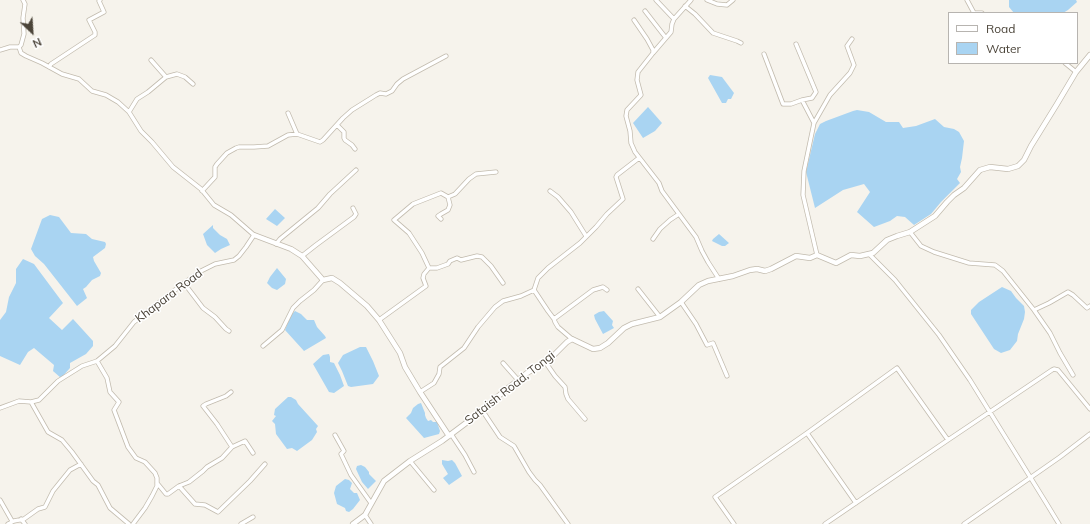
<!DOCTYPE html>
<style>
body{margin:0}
#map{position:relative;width:1090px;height:524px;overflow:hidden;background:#f6f3ec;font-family:Mulish,sans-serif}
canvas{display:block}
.legend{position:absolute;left:948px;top:12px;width:130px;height:52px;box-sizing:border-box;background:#fff;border:1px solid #b7b4b0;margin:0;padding:5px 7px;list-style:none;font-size:12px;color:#4b4439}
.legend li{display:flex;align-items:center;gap:8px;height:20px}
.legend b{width:20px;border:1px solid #b7b4b0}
.north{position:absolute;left:12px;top:12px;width:40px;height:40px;-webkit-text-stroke:3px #fff;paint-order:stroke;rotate:155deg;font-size:11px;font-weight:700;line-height:16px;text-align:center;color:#4b4439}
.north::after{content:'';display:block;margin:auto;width:14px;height:18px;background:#4b4439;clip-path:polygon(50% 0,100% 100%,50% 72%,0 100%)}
</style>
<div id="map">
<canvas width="1090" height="524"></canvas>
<ul class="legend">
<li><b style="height:5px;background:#fff"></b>Road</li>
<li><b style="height:11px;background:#a9d4f2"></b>Water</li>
</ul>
<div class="north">N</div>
</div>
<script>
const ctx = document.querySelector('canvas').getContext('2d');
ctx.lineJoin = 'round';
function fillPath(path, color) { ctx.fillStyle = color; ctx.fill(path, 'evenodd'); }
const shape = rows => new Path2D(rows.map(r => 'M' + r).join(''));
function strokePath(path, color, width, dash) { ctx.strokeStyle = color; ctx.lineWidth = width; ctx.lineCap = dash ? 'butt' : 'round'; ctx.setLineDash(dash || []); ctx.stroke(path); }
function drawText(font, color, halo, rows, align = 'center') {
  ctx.font = font + ' Mulish,sans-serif'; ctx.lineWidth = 3; ctx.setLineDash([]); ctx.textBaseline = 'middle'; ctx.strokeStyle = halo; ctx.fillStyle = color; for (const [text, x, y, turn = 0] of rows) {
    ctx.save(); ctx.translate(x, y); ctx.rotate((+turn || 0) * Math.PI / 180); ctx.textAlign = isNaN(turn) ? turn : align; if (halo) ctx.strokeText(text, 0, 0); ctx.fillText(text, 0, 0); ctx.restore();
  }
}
fillPath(shape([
 [1009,0,1076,0,1077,2,1068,10,1063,13,1014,13,1009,7],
 [710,75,722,77,734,93,731,99,728,99,726,103,722,103,708,78],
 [648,107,662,123,655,131,643,138,633,123],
 [857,110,869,112,886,122,899,122,903,128,916,126,935,119,944,127,954,129,959,132,964,141,962,158,960,167,961,172,957,179,960,183,941,202,931,214,914,225,905,217,897,216,890,221,874,227,857,212,870,192,864,184,843,190,815,208,806,172,815,134,820,124,826,121,853,111],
 [275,209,285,218,277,226,266,219],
 [50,215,59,217,71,233,86,234,92,239,105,242,106,244,105,248,93,257,94,261,101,273,100,276,92,280,86,287,83,289,87,298,77,306,44,264,35,256,31,249,42,219],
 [213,225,213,228,220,235,227,239,230,245,221,249,215,253,207,245,203,234],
 [719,234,729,243,725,246,722,246,712,241,713,239],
 [23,259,34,264,63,303,49,318,62,330,73,319,93,341,93,346,86,354,70,363,70,368,61,378,53,371,54,365,34,348,28,352,20,365,0,356,0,320,6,312,9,297,16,283,16,269],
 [277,268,286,279,285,284,277,290,272,288,267,283,270,277],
 [1002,287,1011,291,1016,298,1024,306,1025,312,1024,319,1018,334,1017,341,1010,350,1001,353,994,349,971,314,971,310,979,302],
 [295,311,301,314,307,320,314,320,317,327,325,336,326,338,304,351,285,330,291,315],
 [604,311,613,321,612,325,614,328,603,334,595,319,594,315,599,312],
 [360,347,366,347,373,361,379,376,373,384,351,387,348,386,342,371,338,363,343,355],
 [329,354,330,357,330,362,334,363,340,375,344,386,334,393,329,392,313,364,323,355],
 [288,397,291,397,296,400,298,404,318,426,316,429,317,432,312,440,297,451,292,448,287,449,276,434,275,424,272,421,276,416,274,415,275,409],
 [421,403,425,413,425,415,426,418,428,421,431,420,433,422,437,422,440,431,439,434,424,438,406,418,411,413,413,408,418,404],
 [442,460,448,461,452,460,455,463,462,476,449,485,443,478,448,474,442,464],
 [361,465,365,467,369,472,369,474,376,481,368,489,362,482,356,469,357,466],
 [345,479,349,480,352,483,350,489,354,493,357,493,360,500,353,509,349,512,346,511,345,508,337,504,334,493,336,486]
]), '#a9d4f2');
const minor = shape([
 [656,0,674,19],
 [691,0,674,19,672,24,671,32,653,53,638,72,637,80,641,95,627,110,626,116,630,131,631,143,635,152,659,183,662,191,696,237,702,251,708,262,719,279],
 [707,0,717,4,727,5,733,0],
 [967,0,974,13,982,13],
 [685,6,695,14,713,33,737,41,741,43],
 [645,11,666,38],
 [634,20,647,39,653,50,653,53],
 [796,44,816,92,812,98,802,100],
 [19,47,21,45,24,34,23,18,25,4,23,0],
 [0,50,10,47,19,47],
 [764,54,783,104,791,104,802,100,814,123],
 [151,60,166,77],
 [1065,63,1076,72],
 [49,67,51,64,95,35,95,32,89,20,104,12,99,1,100,0],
 [129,112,137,99,148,92,166,77,177,74,185,77,193,84],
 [288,113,297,134],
 [337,125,344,132,344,138,345,140,352,145,355,149],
 [202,191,215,177,215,167,217,164,227,153,236,148,239,147,254,147,268,146,288,135,297,134,320,142,323,140,343,118,352,110,376,95,380,93,386,94,392,91,397,84,403,79,446,56],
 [550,191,558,197,571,212,586,236],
 [441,219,438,216,441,214,448,210,450,205,448,197],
 [910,232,921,246,934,252,969,263,995,265,1003,271,1034,310,1050,333,1060,353,1073,375],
 [653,239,660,229,670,220,679,214],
 [276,244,280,239,318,208,330,194,356,170],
 [869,254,895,280,939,335,970,380,1045,501,1059,524],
 [817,255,803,195,804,171,814,123,830,95,850,73,854,65,847,46,852,39],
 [302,256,316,245,354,217,356,214,353,208],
 [429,268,437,268,448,264,450,261,457,258,461,260,477,256,482,257,491,266,503,283],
 [184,283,203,308,215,317,226,329,229,331],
 [638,289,660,317],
 [681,302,696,324,707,345,713,343,727,376],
 [1034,310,1049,303,1068,292,1073,295,1087,308,1090,306],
 [554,319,593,290,603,287,607,290],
 [379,320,426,286,423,278,424,274,429,268,422,253,409,233,394,220,413,204,441,193,448,197,455,194,469,179,476,174,496,172],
 [572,339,558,327,555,322,554,319,548,311,534,290,538,278,548,268,580,243,596,227,607,214,623,199,616,177,617,175,639,158],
 [263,346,282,330,293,308,300,301,314,290,323,280],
 [97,361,107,378,110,392,119,402,114,410,128,447,136,458,145,462,155,473,157,478,157,486,152,496,145,508,133,524],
 [503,363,518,380],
 [546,363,555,376,565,387,566,394,568,399,585,419],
 [231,392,226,396,206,404,203,406,217,424,232,447],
 [420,392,434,383,439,374,440,367,464,348,478,327,495,307,503,301,521,296,534,290],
 [31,402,48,432,62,440,72,452,93,481,98,485,110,508,129,524],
 [0,408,19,401,31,402,39,400,58,381,82,366,97,361,115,346,134,322,184,283,201,271,215,264,234,260,239,256,246,247,254,235,231,215,214,205,201,189,173,167,152,142,141,131,129,112,118,102,106,95,92,91,79,79,62,74,42,63,26,56,21,53,19,47],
 [482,410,500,437,514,446,529,472,535,480,540,485,568,524],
 [807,433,856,503],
 [451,434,465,455,474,472],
 [335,435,344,451,341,454,351,475,371,503],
 [410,461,434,490],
 [157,483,166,494,168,494,179,486,189,482,203,471,207,467,222,458,232,447,245,441,253,453],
 [179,486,195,504,205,505,218,512,250,481,265,464],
 [0,500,12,521,13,521],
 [365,515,371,524],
 [21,519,25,524],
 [8,524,14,521,24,519,38,509,45,507,53,491,70,470,81,464],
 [241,524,253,517],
 [734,524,715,497,807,433,897,368,948,440],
 [825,524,948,440,1052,370,1054,369,1058,370,1063,376,1090,409],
 [964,524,1060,457,1090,434]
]);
const tertiary = shape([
 [254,235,291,249,302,256,323,280,332,278,340,283,367,306,379,320,400,353,405,367,420,392,449,436],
 [353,524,365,515,384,481,410,461,442,441,466,423,508,388,527,373,551,358,567,342,572,339,593,349,600,348,608,343,624,328,632,324,660,317,681,302,699,285,708,281,733,276,750,270,757,269,765,271,771,269,796,256,810,258,817,255,836,263,851,255,860,256,873,253,887,240,897,236,910,232,935,216,947,202,954,195,964,188,980,170,990,167,1008,169,1018,166,1024,160,1031,146,1057,104,1076,72,1090,55]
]);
strokePath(minor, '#c2bbae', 5);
strokePath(tertiary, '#c2bbae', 6);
strokePath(minor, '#fff', 3.5);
strokePath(tertiary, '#fff', 4.5);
drawText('12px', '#4b4439', '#fff', [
 ["Khapara Road",169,296,-37],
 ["Sataish Road, Tongi",510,388,-38]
]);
</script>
